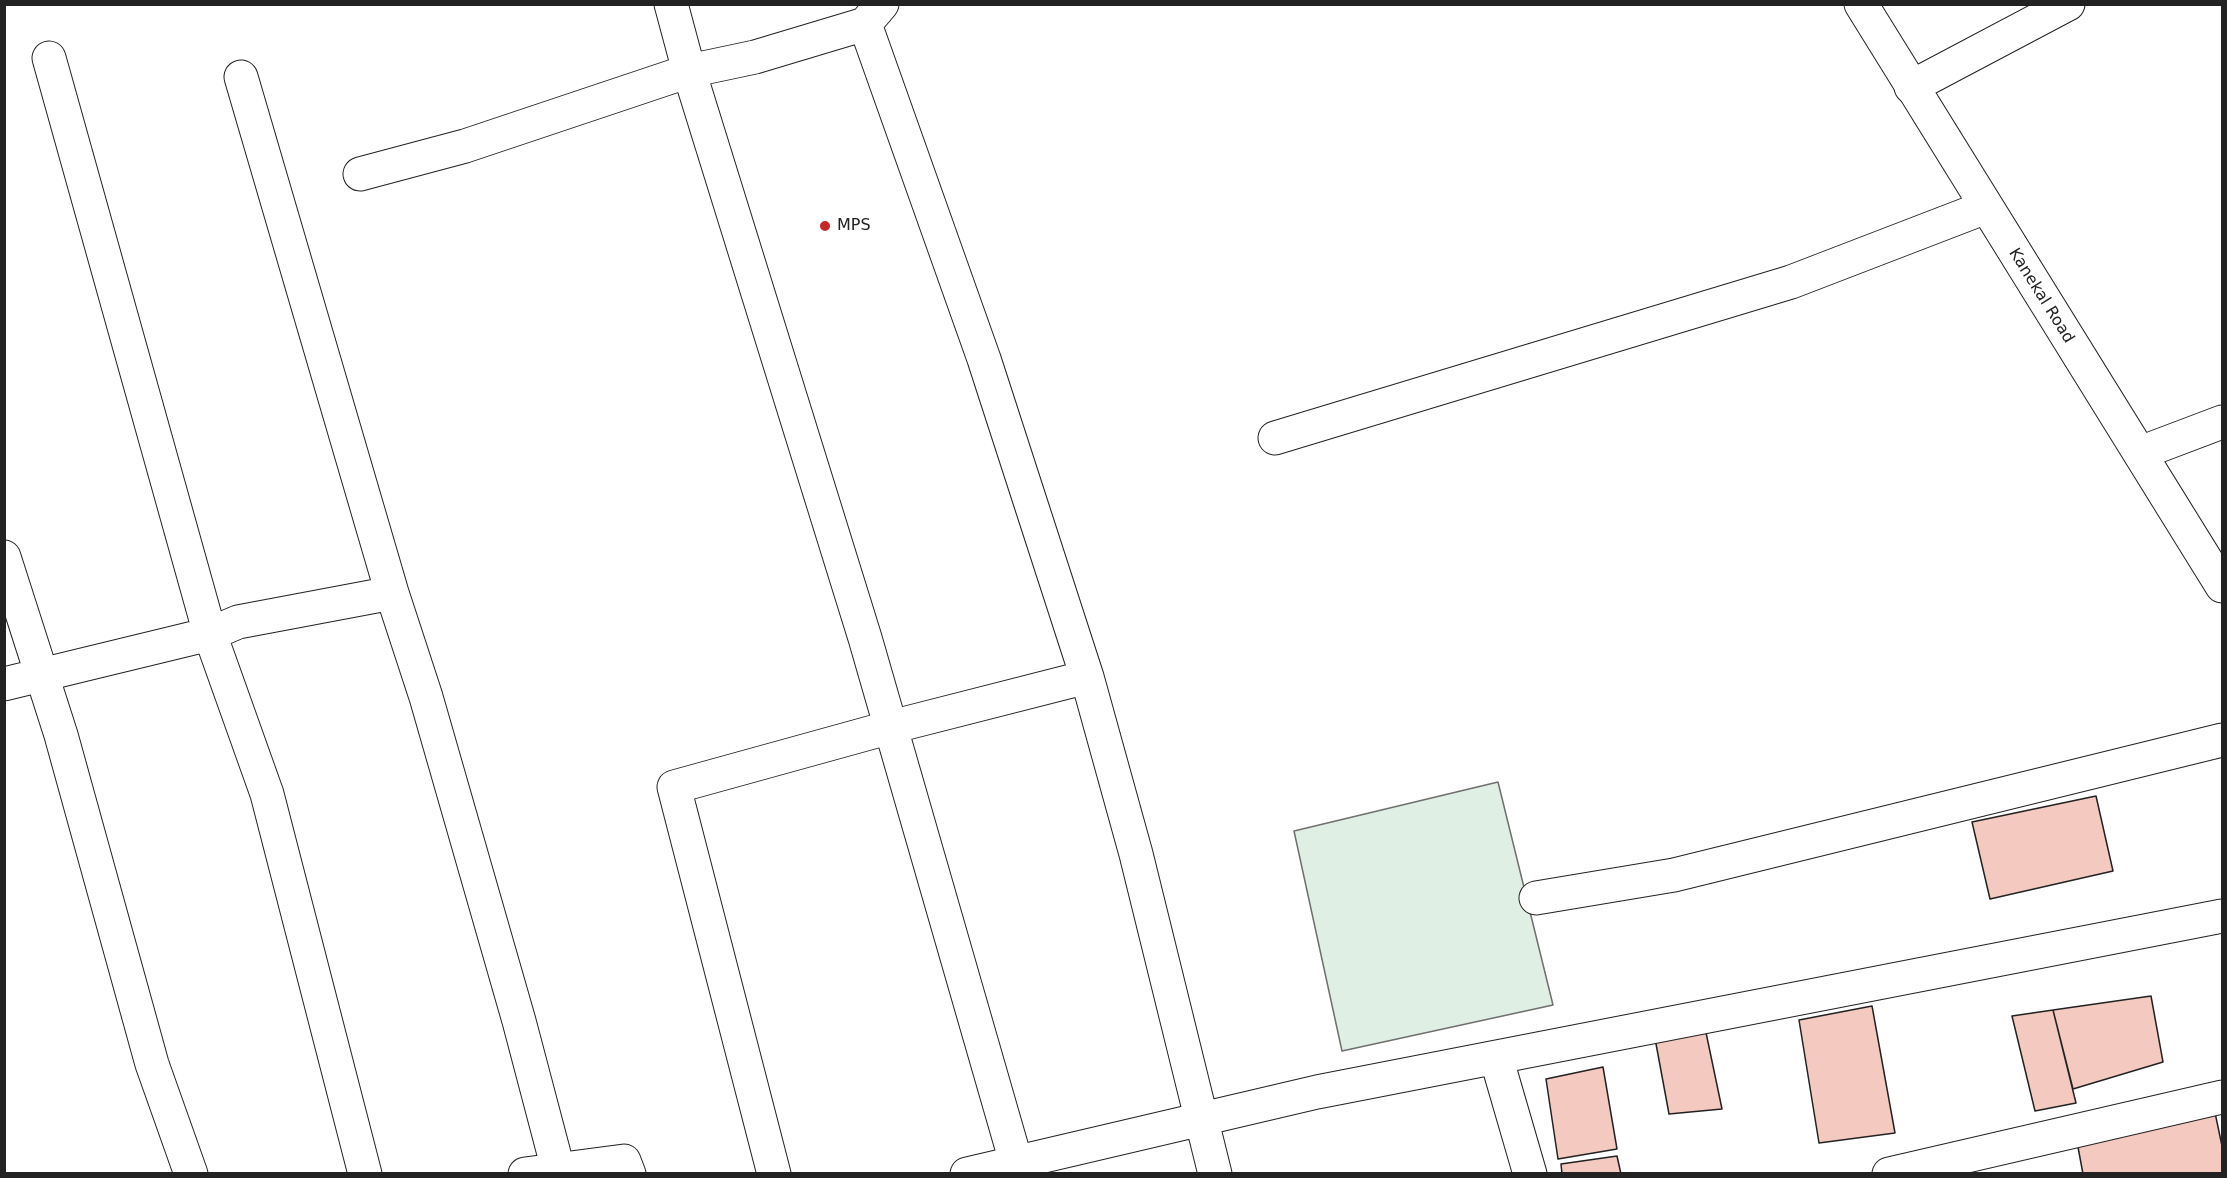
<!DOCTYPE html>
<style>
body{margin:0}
#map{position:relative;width:2227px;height:1178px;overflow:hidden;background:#fff;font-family:"DejaVu Sans",sans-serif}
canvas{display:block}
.frame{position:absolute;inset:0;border:6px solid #222;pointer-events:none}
</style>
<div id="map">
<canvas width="2227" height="1178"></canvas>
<div class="frame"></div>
</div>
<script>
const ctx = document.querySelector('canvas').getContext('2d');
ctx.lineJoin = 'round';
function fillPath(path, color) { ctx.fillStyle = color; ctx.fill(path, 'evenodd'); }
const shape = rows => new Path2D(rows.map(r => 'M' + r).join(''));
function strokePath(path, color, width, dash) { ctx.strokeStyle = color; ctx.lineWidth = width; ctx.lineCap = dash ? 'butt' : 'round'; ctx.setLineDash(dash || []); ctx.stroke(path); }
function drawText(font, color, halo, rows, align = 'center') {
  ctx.font = font + ' "DejaVu Sans",sans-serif'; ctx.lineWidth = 4.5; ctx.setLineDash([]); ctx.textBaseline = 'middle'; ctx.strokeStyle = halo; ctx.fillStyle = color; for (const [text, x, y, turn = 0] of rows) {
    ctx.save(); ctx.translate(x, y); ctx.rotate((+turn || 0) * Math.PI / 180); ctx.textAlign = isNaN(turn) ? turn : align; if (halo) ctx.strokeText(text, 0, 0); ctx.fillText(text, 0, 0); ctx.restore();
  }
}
const green = shape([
 [1498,782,1553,1005,1342,1051,1294,831,1498,782]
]);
fillPath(green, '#e0efe3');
strokePath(green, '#6f6f6f', 1.5);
const building = shape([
 [2096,796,2113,871,1990,899,1972,822,2096,796],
 [2151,996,2163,1062,2073,1089,2053,1010,2151,996],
 [1872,1006,1895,1133,1819,1143,1799,1020,1872,1006],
 [2053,1010,2076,1103,2035,1111,2012,1016,2053,1010],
 [1704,1023,1722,1109,1669,1114,1654,1033,1704,1023],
 [1603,1067,1617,1149,1558,1159,1546,1079,1603,1067],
 [2213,1103,2222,1146,2222,1174,2083,1174,2075,1131,2213,1103],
 [1617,1156,1621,1174,1562,1174,1561,1164,1617,1156]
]);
fillPath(building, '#f3c9c0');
strokePath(building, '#222', 1.5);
const minor = shape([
 [671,4,689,71,865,638,1016,1162],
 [882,4,865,24,984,359,1087,677,1136,854,1215,1174],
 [49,58,210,634,267,794,365,1174],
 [241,77,392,593],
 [1911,87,2068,4],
 [360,174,465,146,689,71,755,57,865,24],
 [1275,438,1791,282,1986,207],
 [2140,453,2222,422],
 [4,557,61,735,152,1064,191,1174],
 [4,684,210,634,238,622,392,593,426,697,519,1021,558,1169],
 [1536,898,1674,875,2222,740],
 [1496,1057,1530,1174],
 [525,1174,624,1161,629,1174],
 [774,1174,674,787,891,727,1087,677],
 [967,1174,1317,1092,2222,916],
 [1889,1174,2222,1097]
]);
const major = shape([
 [1861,4,2222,586]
]);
strokePath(minor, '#222', 35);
strokePath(major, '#222', 35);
strokePath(minor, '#fff', 33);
strokePath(major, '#fff', 33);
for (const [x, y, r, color] of [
 [825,226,6,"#c62828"]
]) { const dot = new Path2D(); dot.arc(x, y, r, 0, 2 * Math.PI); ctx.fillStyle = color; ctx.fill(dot); strokePath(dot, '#fff', 2); }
drawText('16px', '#222', '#fff', [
 ["MPS",837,226]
], 'left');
drawText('16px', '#222', '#fff', [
 ["Kanekal Road",2041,296,58]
]);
</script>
